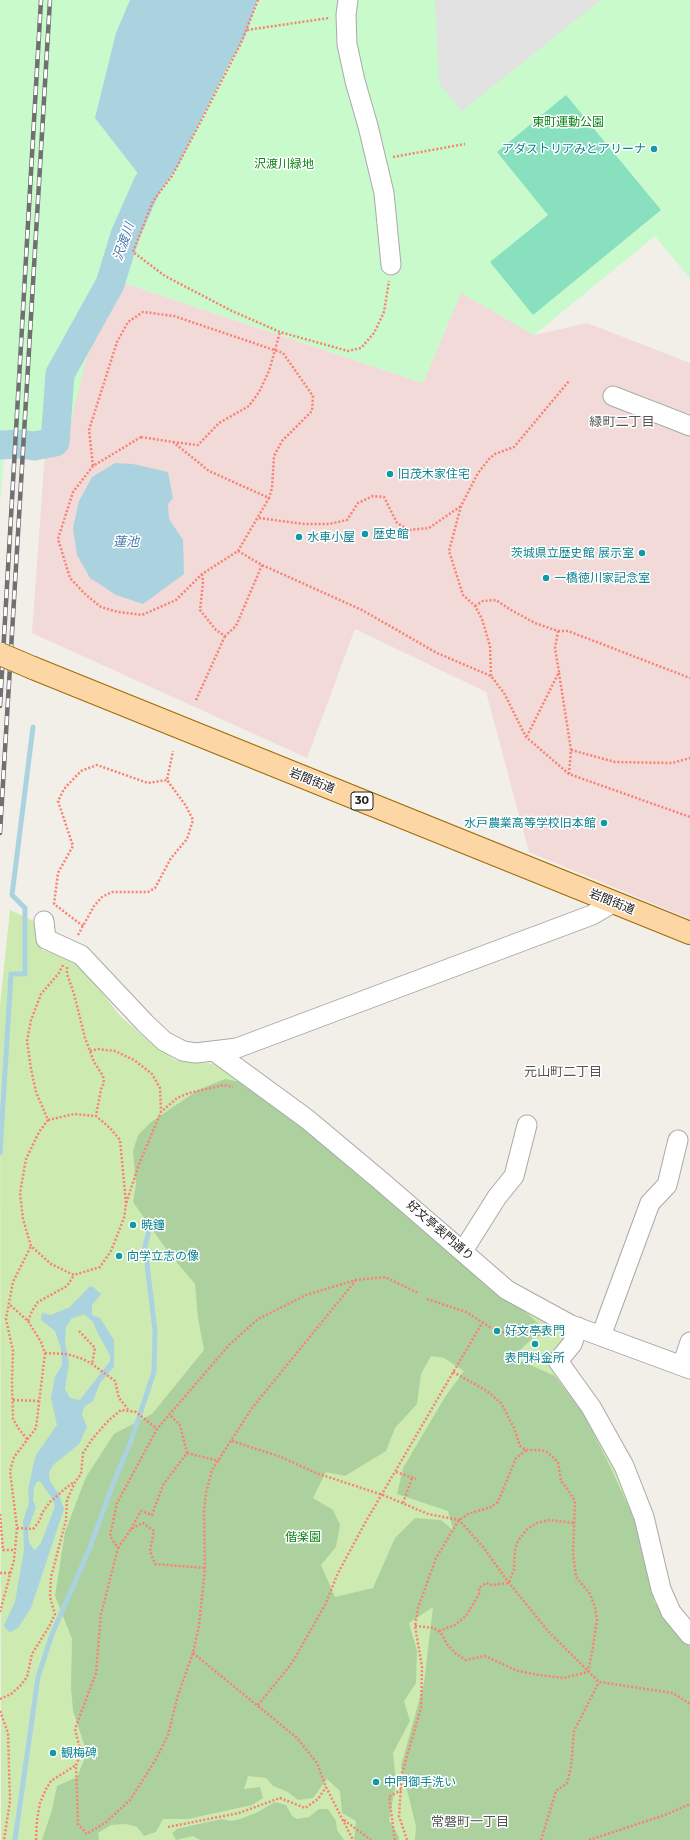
<!DOCTYPE html>
<meta charset="utf-8">
<style>
body{margin:0}
canvas{display:block;background:#f2efe9}
</style>
<canvas width="690" height="1840"></canvas>
<script>
const ctx = document.querySelector('canvas').getContext('2d');
ctx.lineJoin = 'round';
function fillPath(path, color) { ctx.fillStyle = color; ctx.fill(path, 'evenodd'); }
const shape = rows => new Path2D(rows.map(r => 'M' + r).join(''));
function strokePath(path, color, width, dash) { ctx.strokeStyle = color; ctx.lineWidth = width; ctx.lineCap = dash ? 'butt' : 'round'; ctx.setLineDash(dash || []); ctx.stroke(path); }
function drawText(font, color, halo, rows, align = 'center') {
  ctx.font = font + ' Montserrat,"Noto Sans JP",sans-serif'; ctx.lineWidth = 3; ctx.setLineDash([]); ctx.textBaseline = 'middle'; ctx.strokeStyle = halo; ctx.fillStyle = color; for (const [text, x, y, turn = 0] of rows) {
    ctx.save(); ctx.translate(x, y); ctx.rotate((+turn || 0) * Math.PI / 180); ctx.textAlign = isNaN(turn) ? turn : align; if (halo) ctx.strokeText(text, 0, 0); ctx.fillText(text, 0, 0); ctx.restore();
  }
}
fillPath(shape([
 [106,277,423,383,461,292,534,335,587,323,690,363,690,919,529,852,486,692,355,629,307,758,32,633,46,439]
]), '#f2dad9');
fillPath(shape([
 [10,910,38,923,42,950,76,959,121,1017,149,1041,175,1060,216,1064,245,1080,557,1323,568,1345,550,1362,576,1394,608,1454,630,1499,690,1642,690,1840,1,1840,0,1006]
]), '#cdebb0');
fillPath(shape([
 [225,1079,247,1083,377,1184,538,1323,535,1336,519,1351,517,1359,555,1376,583,1413,608,1462,637,1525,654,1602,690,1645,690,1840,415,1840,416,1826,401,1766,424,1683,433,1607,409,1623,417,1651,416,1683,404,1701,410,1721,393,1753,396,1782,389,1820,399,1837,399,1840,354,1840,356,1821,342,1813,340,1791,327,1779,313,1798,298,1800,288,1792,273,1786,266,1778,248,1776,244,1789,260,1787,263,1798,252,1805,188,1819,163,1819,156,1832,144,1836,137,1827,127,1824,111,1825,98,1833,99,1840,42,1840,52,1810,57,1786,77,1777,87,1753,73,1711,71,1688,72,1639,55,1596,65,1532,86,1477,114,1434,152,1414,204,1350,198,1318,195,1284,169,1253,133,1202,136,1185,133,1151,138,1135,151,1122,198,1090],
 [431,1356,444,1358,464,1371,445,1397,403,1468,397,1494,448,1511,453,1530,441,1520,415,1518,395,1538,373,1588,335,1597,321,1565,336,1547,340,1525,333,1510,313,1498,326,1472,345,1476,386,1451,395,1428,417,1404,421,1374],
 [275,1802,286,1805,292,1816,297,1819,309,1817,319,1809,328,1809,336,1821,337,1830,344,1840,200,1840,193,1836,176,1840,172,1833,177,1829,189,1826,222,1819,231,1821,240,1819,256,1813]
]), '#add19e');
fillPath(shape([
 [0,0,690,0,690,279,655,236,534,335,461,293,423,383,106,277,68,435,5,447,0,504]
]), '#c8facc');
fillPath(shape([
 [566,95,661,210,533,315,490,262,548,215,497,152]
]), '#88e0be');
fillPath(shape([
 [435,0,601,0,462,111,439,83]
]), '#e2e2e2');
fillPath(shape([
 [130,0,241,0,147,185,95,118,116,33],
 [116,287,65,376,61,391,57,448,51,410,55,371],
 [115,463,133,464,168,472,173,498,168,504,169,519,183,540,184,574,143,604,116,595,90,578,77,555,73,528,79,501,92,477],
 [90,1286,93,1287,101,1294,92,1305,92,1315,100,1318,114,1340,114,1367,100,1383,93,1401,84,1407,82,1414,87,1427,79,1444,53,1465,49,1473,50,1481,59,1495,64,1509,31,1608,18,1628,10,1632,6,1629,4,1625,15,1602,24,1550,23,1521,29,1503,28,1490,33,1466,36,1455,57,1425,51,1398,55,1377,62,1365,61,1348,55,1331,41,1320,42,1313,51,1315,70,1307],
 [84,1314,93,1322,96,1330,110,1355,110,1361,80,1400,70,1398,65,1389,69,1363,65,1343,66,1327,71,1319],
 [40,1481,53,1500,55,1506,41,1543,35,1550,32,1547,29,1542,28,1529,36,1507,33,1500,34,1488,37,1482]
]), '#aad3df');
strokePath(shape([
 [0,1153,11,974,25,974,25,908,12,895,33,727],
 [15,1840,38,1677,52,1634,89,1550,113,1484,131,1441,154,1372,155,1331,145,1247,150,1226]
]), '#aad3df', 5);
strokePath(shape([
 [0,445,20,444,34,446,55,442,60,374,110,284,125,235,147,185,166,157,215,59,232,30,242,0]
]), '#aad3df', 29);
const minor = shape([
 [348,0,346,15,347,44,355,81,368,126,384,193,391,265],
 [613,396,690,426],
 [44,921,46,939,81,955,145,1023,164,1041,183,1051,196,1053,237,1048,592,915,613,903],
 [214,1051,307,1119,381,1181,507,1290,571,1325,690,1369],
 [463,1251,497,1197,514,1176,527,1125],
 [578,1327,572,1344,558,1361,591,1407,624,1466,644,1517,661,1589,671,1612,690,1635],
 [601,1336,650,1203,667,1185,678,1140],
 [682,1366,690,1342]
]);
const major = shape([
 [33,668,690,933]
]);
strokePath(minor, '#a9a9a9', 21);
strokePath(major, '#a06b00', 24);
strokePath(shape([
 [258,0,241,43,200,123,172,176,153,201,133,252,165,276,232,311,280,332,348,351,361,348,374,333,384,312,389,281],
 [247,30,329,18],
 [393,157,465,144],
 [141,437,173,442,209,471,269,498,238,551,202,574,176,600,142,615,118,612,101,607,86,595,70,578,58,539,73,492,93,466,141,437],
 [173,442,198,445,219,423,249,406,259,392,269,371,280,332],
 [93,466,89,430,117,342,128,322,143,312,174,316,283,353,313,396,312,411,282,441,274,456,272,488,269,498],
 [259,518,304,524,329,524,347,520,358,503,373,496,384,497,397,523,409,530,429,528,461,506],
 [238,551,262,565,362,610,437,653,491,676,504,693,526,737,569,774,690,817],
 [202,574,203,582,200,610,216,630,225,636,236,626,262,565],
 [475,606,483,601,496,600,511,610,535,623,558,631,555,648,559,672,527,736],
 [558,631,568,631,690,678],
 [559,673,571,750,569,774],
 [491,676,490,646,482,619,475,606,463,595,449,551,461,506,478,473,489,459,495,454,514,447,569,381],
 [196,700,225,636],
 [571,750,615,762,672,763,690,758],
 [83,926,54,904,58,873,73,846,58,801,64,789,81,771,97,765,148,783,167,780],
 [78,935,94,906,102,897,112,892,148,892,155,888,171,858,187,839,193,820,186,806,167,780,173,751],
 [63,965,59,973,41,994,31,1020,27,1041,31,1069,36,1092,48,1120,39,1132,26,1159,20,1193,23,1219,31,1246,51,1264,74,1275,100,1267,111,1251,124,1218,126,1204,139,1164,161,1112,177,1098,189,1093,224,1085,233,1087],
 [67,967,67,974,74,994,85,1038,94,1062,103,1076,104,1083,101,1089,96,1116],
 [90,1051,98,1049,115,1051,134,1060,152,1074,160,1088,161,1111],
 [48,1120,74,1114,96,1116,110,1128,120,1140,126,1203],
 [356,1280,252,1408,212,1470,206,1493,204,1511,205,1568,199,1625,193,1653,178,1695,168,1735,156,1759,130,1800,106,1822,87,1834,78,1824,76,1765,81,1753,75,1729,96,1673,101,1614,118,1548,110,1536,117,1503,157,1429,229,1345,258,1319,306,1295,356,1280,385,1277,418,1293],
 [427,1299,466,1312,493,1329],
 [28,1321,32,1311,38,1302,67,1286,74,1275],
 [79,1331,95,1348,92,1364],
 [502,1332,537,1335,549,1333],
 [45,1353,67,1354,83,1359,92,1364,115,1381,119,1398,128,1409],
 [13,1400,39,1401],
 [27,1439,19,1429,13,1419,12,1381,13,1351,6,1319,13,1282,31,1246],
 [232,1441,281,1457,316,1473,383,1495,428,1514,459,1520,483,1547,509,1583,548,1631,599,1682,673,1693,690,1704],
 [187,1453,219,1461],
 [396,1472,416,1479],
 [403,1503,412,1478],
 [0,1514,3,1550,15,1550],
 [17,1528,33,1529,40,1520,42,1513,50,1502,67,1487,74,1482],
 [131,1529,141,1511,152,1515,163,1485,187,1453,180,1425,169,1414],
 [118,1548,131,1529,143,1523,154,1531,150,1551,155,1564,205,1568],
 [0,1573,11,1573],
 [0,1612,14,1560,17,1528,10,1471,14,1457,36,1428,45,1353,41,1342,28,1321,9,1304],
 [415,1626,434,1628,441,1633,447,1644,455,1653,466,1660,485,1656,518,1671,539,1675,563,1678,588,1672,592,1653,597,1620,595,1607,590,1594,576,1577,573,1553,575,1501,566,1487,561,1481,558,1462,547,1452,541,1450,526,1450,520,1446,514,1428,501,1403,487,1391,453,1372],
 [439,1631,455,1625,466,1616,479,1594,479,1588,486,1583,492,1585,509,1583,514,1569,515,1550,518,1541,527,1529,537,1523,549,1520,574,1523],
 [193,1653,297,1738,317,1763,326,1787,353,1840],
 [0,1699,11,1694,20,1686,27,1677,32,1654,50,1625,55,1614,50,1597,51,1577,66,1520,67,1500,75,1482,81,1474,83,1453,93,1438,109,1420,121,1410,136,1412,157,1429],
 [258,1705,292,1663,325,1605,338,1573,365,1523,482,1323],
 [0,1711,8,1733,10,1801,4,1840],
 [344,1820,371,1840],
 [168,1827,239,1813,280,1798,305,1808,318,1799,326,1787],
 [36,1840,37,1820,40,1803,46,1789,51,1781,76,1765],
 [395,1840,389,1797,401,1790],
 [407,1840,399,1816,402,1773,421,1708,422,1667,415,1626,418,1608,436,1558,459,1520,468,1514,491,1507,498,1502,516,1458,526,1450],
 [541,1840,556,1791,567,1783,571,1767,574,1731,599,1682],
 [589,1840,665,1815,690,1804]
]), '#fa8072', 2.5, [2, 2]);
strokePath(minor, '#fff', 19);
strokePath(major, '#fcd6a4', 22);
const rail = shape([
 [0,706,41,0],
 [0,833,50,0]
]);
strokePath(rail, '#707070', 4.5);
strokePath(rail, '#fff', 3, [9]);
const majorBridge = shape([
 [0,654,33,668]
]);
strokePath(majorBridge, '#a06b00', 24, []);
strokePath(majorBridge, '#fcd6a4', 22);
for (const [x, y, r, color] of [
 [654,149,4,"#0f9aa8"],
 [390,474,4,"#0f9aa8"],
 [365,534,4,"#0f9aa8"],
 [299,537,4,"#0f9aa8"],
 [642,553,4,"#0f9aa8"],
 [546,578,4,"#0f9aa8"],
 [604,823,4,"#0f9aa8"],
 [133,1225,4,"#0f9aa8"],
 [119,1256,4,"#0f9aa8"],
 [497,1331,4,"#0f9aa8"],
 [535,1344,4,"#0f9aa8"],
 [53,1753,4,"#0f9aa8"],
 [376,1782,4,"#0f9aa8"]
]) { const dot = new Path2D(); dot.arc(x, y, r, 0, 2 * Math.PI); ctx.fillStyle = color; ctx.fill(dot); strokePath(dot, '#fff', 1.5); }
for (const [x, y, w] of [
 [362,801,22]
]) { const box = new Path2D(); box.roundRect(x - w / 2, y - 9, w, 18, 3); ctx.fillStyle = '#fff'; ctx.fill(box); strokePath(box, '#222', 1); }
drawText('bold 11px', '#222', null, [
 ["30",362,801]
]);
drawText('12px', '#0c8416', '#fff', [
 ["東町運動公園",568,122],
 ["沢渡川緑地",284,164],
 ["偕楽園",303,1537]
]);
drawText('12px', '#0d838f', '#fff', [
 ["アダストリアみとアリーナ",646,149,"right"],
 ["旧茂木家住宅",398,474],
 ["歴史館",373,534],
 ["水車小屋",307,537],
 ["茨城県立歴史館 展示室",634,553,"right"],
 ["一橋徳川家記念室",554,578],
 ["水戸農業高等学校旧本館",596,823,"right"],
 ["暁鐘",141,1225],
 ["向学立志の像",127,1256],
 ["好文亭表門",505,1331],
 ["表門料金所",535,1358,"center"],
 ["観梅碑",61,1753],
 ["中門御手洗い",384,1782]
], 'left');
drawText('12px', '#222', '#fff', [
 ["岩間街道",312,781,22],
 ["岩間街道",612,902,22],
 ["好文亭表門通り",440,1231,41]
]);
drawText('italic 13px', '#4a7aab', '#fff', [
 ["沢渡川",124,242,-71],
 ["蓮池",126,542]
]);
drawText('13px', '#555', '#fff', [
 ["緑町二丁目",622,422],
 ["元山町二丁目",563,1072],
 ["常磐町一丁目",470,1822]
]);
</script>
